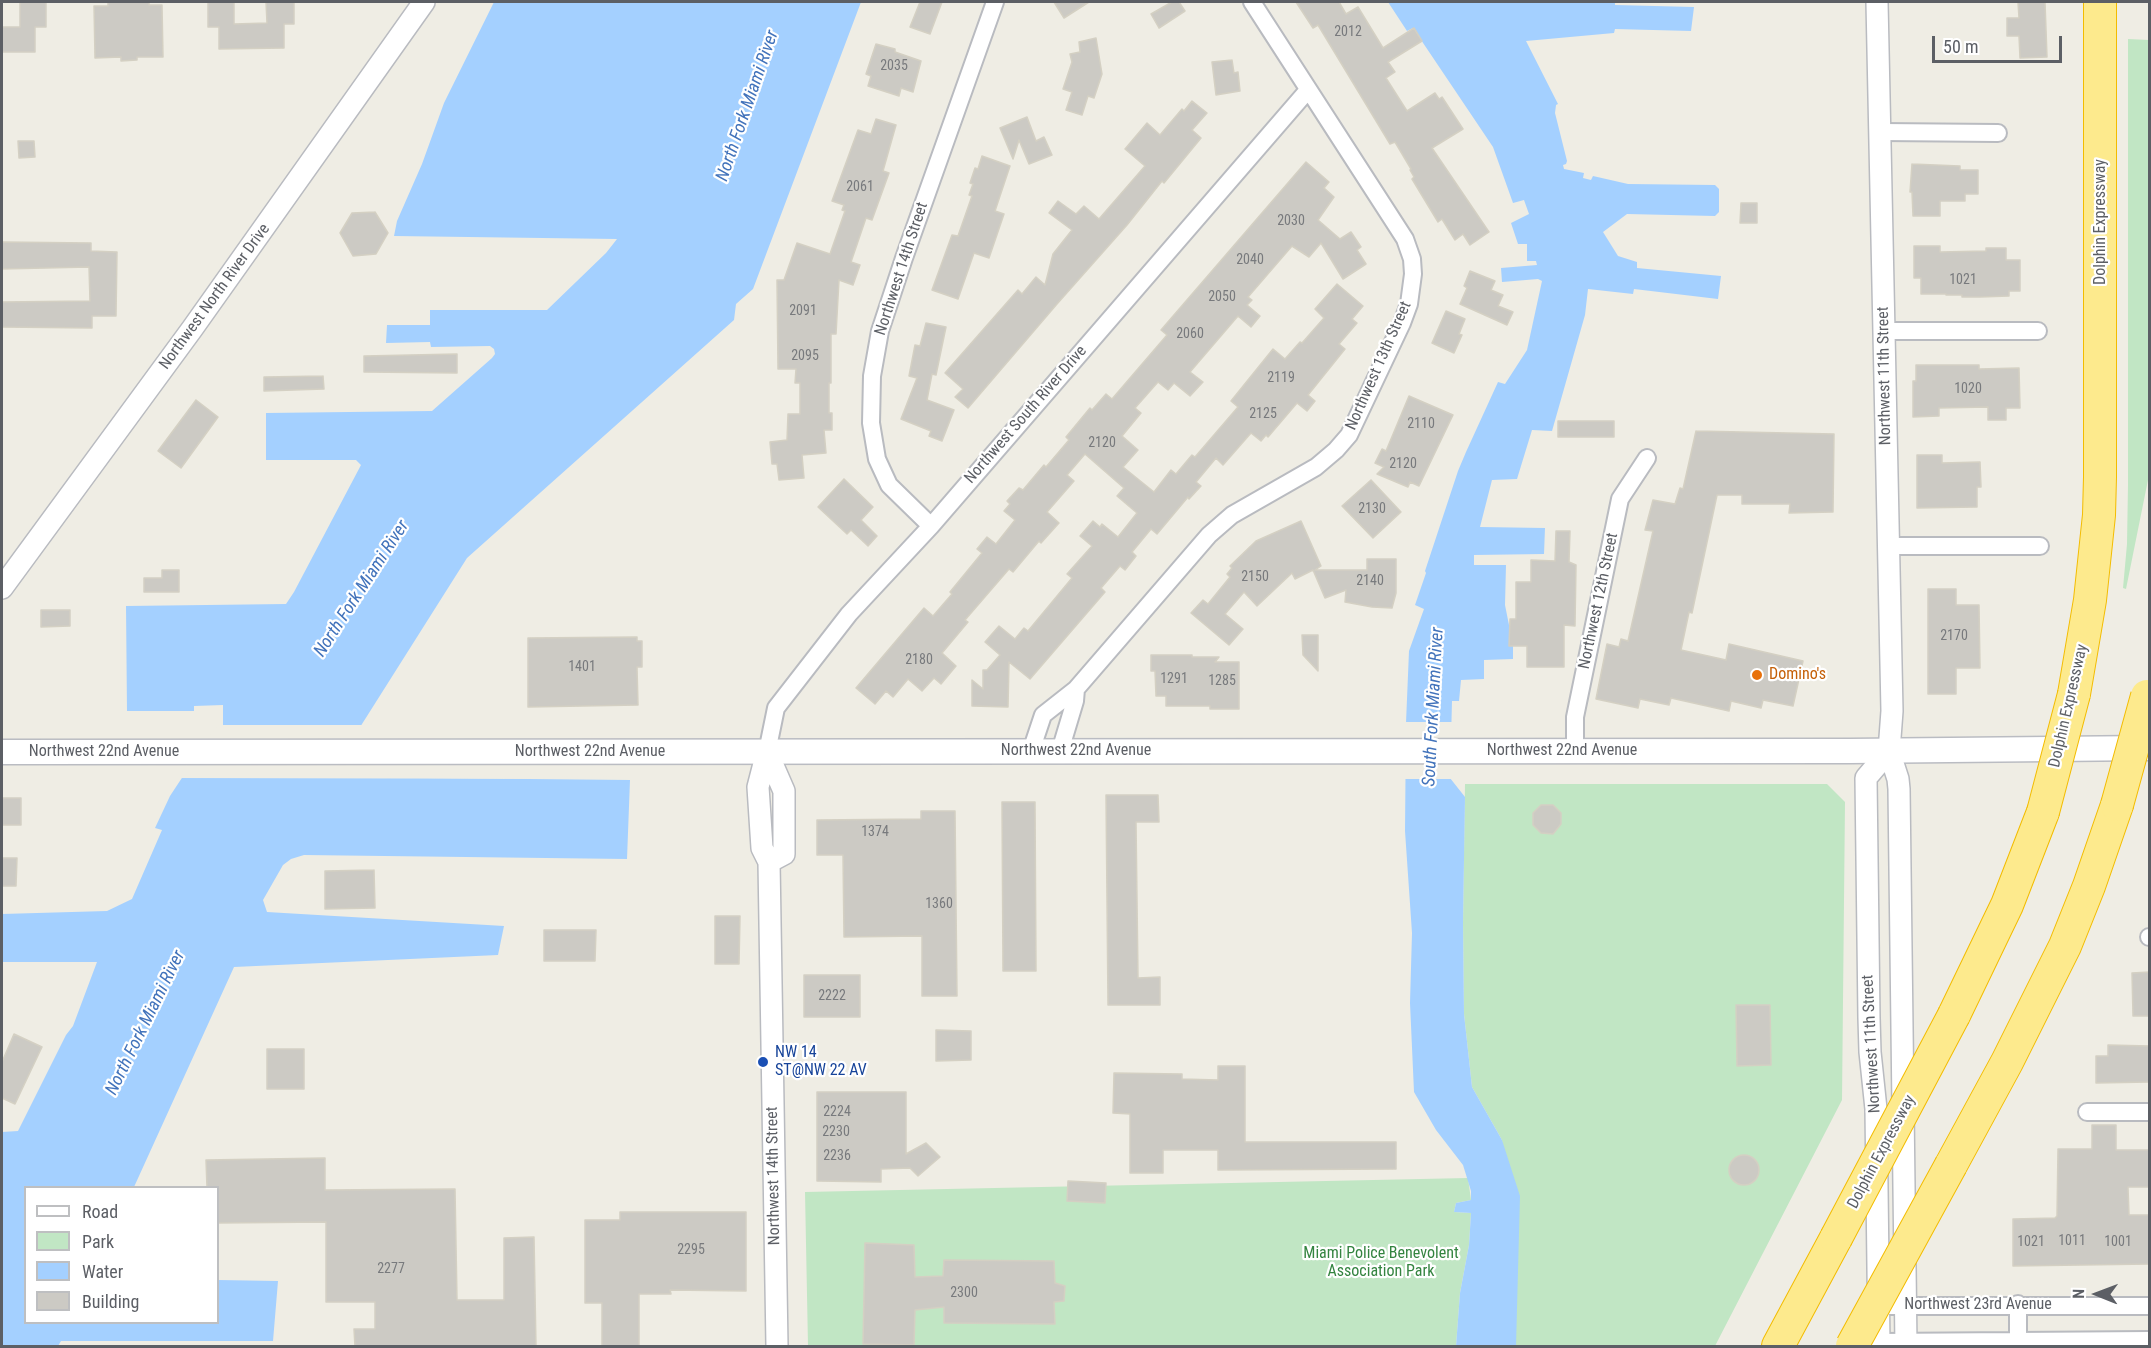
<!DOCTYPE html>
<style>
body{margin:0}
#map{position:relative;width:2151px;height:1348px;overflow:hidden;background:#efede4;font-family:"Roboto Condensed",sans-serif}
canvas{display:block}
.frame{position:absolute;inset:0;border:3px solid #5c5f65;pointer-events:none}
.legend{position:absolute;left:24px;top:1186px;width:195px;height:138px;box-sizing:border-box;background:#fff;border:2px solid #bebfc1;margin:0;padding:8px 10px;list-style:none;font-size:18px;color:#5c5f65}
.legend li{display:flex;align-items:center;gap:12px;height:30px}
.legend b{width:30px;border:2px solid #bebfc1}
.north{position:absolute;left:2067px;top:1264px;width:60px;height:60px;-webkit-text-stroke:4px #fff;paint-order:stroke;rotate:271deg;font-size:16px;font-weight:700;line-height:24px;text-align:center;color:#5c5f65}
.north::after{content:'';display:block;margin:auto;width:21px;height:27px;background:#5c5f65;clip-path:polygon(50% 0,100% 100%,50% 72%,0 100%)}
.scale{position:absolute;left:1932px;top:36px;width:130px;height:27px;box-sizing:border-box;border:3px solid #5c5f65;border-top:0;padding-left:8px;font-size:18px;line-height:21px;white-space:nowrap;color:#5c5f65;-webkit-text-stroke:4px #fff;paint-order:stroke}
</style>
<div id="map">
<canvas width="2151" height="1348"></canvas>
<div class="frame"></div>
<ul class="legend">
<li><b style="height:8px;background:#fff"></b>Road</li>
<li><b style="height:16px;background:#c1e6c4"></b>Park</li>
<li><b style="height:16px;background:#a4d0ff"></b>Water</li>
<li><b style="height:16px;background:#cccac4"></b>Building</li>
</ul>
<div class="north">N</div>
<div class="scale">50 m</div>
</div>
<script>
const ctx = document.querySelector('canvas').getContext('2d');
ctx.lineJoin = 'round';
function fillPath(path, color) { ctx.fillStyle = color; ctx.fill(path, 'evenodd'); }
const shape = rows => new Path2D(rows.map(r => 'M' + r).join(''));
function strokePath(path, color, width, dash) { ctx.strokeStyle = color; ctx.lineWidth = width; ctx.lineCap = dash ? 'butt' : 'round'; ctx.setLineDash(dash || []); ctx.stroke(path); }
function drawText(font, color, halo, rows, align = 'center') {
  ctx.font = font + ' "Roboto Condensed",sans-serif'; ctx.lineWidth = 4.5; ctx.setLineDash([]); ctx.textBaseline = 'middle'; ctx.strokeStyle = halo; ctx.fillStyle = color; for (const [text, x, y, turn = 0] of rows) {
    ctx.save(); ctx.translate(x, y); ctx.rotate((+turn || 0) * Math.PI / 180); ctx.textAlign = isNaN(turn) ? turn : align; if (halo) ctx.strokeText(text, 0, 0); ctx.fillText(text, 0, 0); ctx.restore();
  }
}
fillPath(shape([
 [2128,39,2149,40,2150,470,2126,589,2123,588,2127,544,2128,485],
 [1465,784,1827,784,1845,802,1842,1100,1715,1346,1516,1346,1502,1140,1472,1087,1464,1014,1463,923],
 [1468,1178,1471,1200,1456,1203,1454,1212,1471,1213,1469,1245,1460,1293,1456,1346,808,1346,805,1192]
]), '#c1e6c4');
fillPath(shape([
 [494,2,861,2,753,289,736,304,734,320,467,558,350,743,326,777,630,780,627,859,304,855,291,859,283,865,263,900,267,912,504,926,498,955,234,967,134,1187,26,1188,26,1322,218,1322,218,1280,278,1281,273,1341,61,1341,58,1346,2,1346,2,1132,18,1131,66,1035,73,1026,97,962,2,962,2,914,107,911,132,899,162,830,155,828,170,796,197,755,223,725,223,705,194,706,194,711,127,711,126,606,286,604,294,592,361,465,356,460,266,460,266,413,432,411,492,358,495,354,494,349,490,346,431,347,430,342,386,343,387,325,430,325,430,310,547,310,606,253,617,239,394,236,397,221,422,164,444,103],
 [1388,2,1615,2,1615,5,1694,7,1691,31,1615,29,1614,33,1526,41,1558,104,1556,105,1555,113,1567,161,1566,164,1563,165,1564,169,1584,173,1583,178,1591,180,1593,176,1628,184,1715,185,1719,189,1719,212,1715,216,1627,214,1603,232,1618,256,1637,262,1637,268,1721,276,1718,299,1634,289,1633,294,1588,289,1585,315,1552,431,1532,430,1517,479,1492,480,1480,527,1545,528,1544,554,1474,555,1474,565,1506,565,1505,605,1509,625,1509,645,1513,646,1513,659,1484,660,1484,679,1461,680,1459,701,1452,701,1450,778,1465,797,1463,923,1464,1014,1472,1087,1502,1140,1520,1196,1516,1346,1456,1346,1460,1293,1469,1245,1471,1213,1454,1212,1456,1203,1471,1200,1471,1191,1463,1165,1436,1130,1414,1092,1410,1003,1412,933,1405,831,1406,723,1409,651,1424,609,1415,605,1426,573,1425,571,1458,471,1466,452,1498,382,1505,384,1527,350,1542,281,1538,279,1502,282,1501,268,1537,265,1536,261,1527,261,1527,244,1518,244,1511,223,1529,214,1524,200,1513,203,1493,147,1413,28,1407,31]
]), '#a4d0ff');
fillPath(shape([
 [1403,722,1454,722,1455,779,1403,779],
 [219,725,365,725,331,774,624,777,624,779,178,778,195,753]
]), '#efede4');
const building = shape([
 [20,2,46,2,46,27,35,27,35,52,2,52,2,27,20,27,20,2],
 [108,2,149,2,149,5,162,5,163,57,137,57,137,60,121,61,121,57,95,58,94,6,108,6,108,2],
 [208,2,234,2,234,24,267,23,266,2,294,2,294,24,284,24,284,48,219,49,219,27,208,27,208,2],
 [920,2,942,2,930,34,910,27,920,2],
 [1054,2,1089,2,1064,18,1054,2],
 [1172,2,1179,2,1185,11,1159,28,1151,14,1172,2],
 [1296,2,1339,2,1346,14,1358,7,1383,48,1414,28,1422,41,1388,62,1395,72,1386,78,1407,111,1435,93,1439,99,1442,97,1463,129,1432,148,1489,232,1470,245,1463,234,1455,240,1442,219,1438,222,1412,179,1414,177,1410,170,1411,169,1395,142,1390,144,1318,25,1313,28,1296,2],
 [2018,2,2045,2,2047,57,2020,58,2019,36,2007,36,2007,18,2019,18,2018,2],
 [1096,38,1102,74,1094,98,1088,96,1082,115,1066,110,1072,92,1063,89,1072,62,1070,54,1080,52,1079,42,1096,38],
 [876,44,895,49,895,52,921,61,913,92,901,88,899,96,868,86,871,76,866,74,876,44],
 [1232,60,1234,73,1238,72,1240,91,1216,95,1212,62,1232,60],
 [1192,101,1207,113,1192,130,1201,138,1164,183,1162,181,1127,225,1057,304,968,408,955,397,963,389,945,373,1018,290,1022,294,1036,277,1045,285,1053,254,1072,230,1049,213,1058,201,1076,214,1084,206,1099,219,1145,166,1125,149,1147,123,1160,135,1182,109,1184,111,1192,101],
 [1027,117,1036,141,1044,137,1052,155,1029,164,1019,140,1013,159,1000,128,1027,117],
 [876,119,896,125,883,171,889,173,872,220,866,218,851,262,860,265,853,285,839,280,836,334,831,334,831,383,829,383,829,413,832,413,832,430,824,430,826,453,802,455,804,478,779,480,777,464,772,464,770,442,787,440,788,414,800,414,800,383,795,383,796,369,778,369,777,280,784,280,797,243,830,254,845,211,842,210,844,205,832,201,858,130,871,134,876,119],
 [18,141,34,141,35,157,19,158,18,141],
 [982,156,1010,166,995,211,1004,214,989,258,974,253,958,299,932,290,952,235,958,236,972,196,969,195,973,184,970,183,975,168,978,169,982,156],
 [1306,162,1329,182,1324,188,1334,197,1318,220,1340,239,1351,232,1361,247,1357,250,1366,264,1343,279,1321,243,1309,257,1292,246,1248,297,1252,300,1247,305,1260,316,1251,327,1238,316,1190,372,1203,382,1190,396,1174,383,1168,390,1158,382,1135,408,1141,413,1122,436,1138,450,1123,467,1154,492,1171,470,1176,474,1192,455,1195,457,1238,407,1231,401,1273,349,1285,359,1300,342,1302,343,1324,318,1315,309,1337,284,1363,306,1352,319,1357,323,1339,344,1345,349,1308,395,1315,401,1307,411,1297,403,1268,437,1266,435,1261,441,1251,433,1223,465,1216,458,1196,482,1201,486,1189,499,1188,497,1157,534,1151,529,1132,552,1136,556,1125,570,1120,566,1101,588,1105,592,1030,679,1009,662,1008,707,972,706,972,680,983,689,983,670,987,670,1000,655,985,642,999,626,1015,639,1024,628,1028,631,1072,578,1067,574,1092,546,1080,536,1093,521,1100,527,1102,524,1118,537,1137,513,1117,496,1124,488,1085,454,1067,475,1074,481,1047,512,1059,523,1041,543,1039,541,1013,572,1009,569,965,620,968,622,942,653,956,666,941,684,934,678,922,691,908,679,893,697,886,691,875,704,856,688,924,608,933,616,952,594,950,592,982,553,977,549,987,537,996,544,1015,520,1004,511,1010,504,1007,501,1019,488,1023,490,1044,465,1046,467,1069,440,1066,437,1090,408,1092,410,1106,394,1112,399,1167,335,1161,330,1306,162],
 [1912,164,1960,166,1960,170,1978,170,1978,194,1965,194,1965,201,1940,201,1940,216,1913,216,1912,192,1910,192,1912,164],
 [1741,203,1757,203,1757,223,1740,223,1741,203],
 [375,212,388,233,376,254,353,256,340,233,352,213,375,212],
 [2,242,91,243,91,251,117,252,116,316,92,316,92,328,2,327,2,302,90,301,89,267,2,269,2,242],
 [1914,246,1940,246,1940,252,1986,251,1986,248,2006,248,2006,260,2020,260,2020,291,2009,291,2009,296,1980,297,1962,297,1962,295,1946,295,1946,294,1921,294,1921,278,1914,278,1914,246],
 [1470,271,1495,281,1491,290,1503,295,1498,306,1513,312,1507,325,1460,304,1467,288,1464,286,1470,271],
 [1446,311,1465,319,1459,334,1462,335,1454,353,1432,343,1446,311],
 [926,323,946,327,936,375,932,374,927,400,954,410,942,441,929,436,931,431,901,419,917,378,909,376,915,345,920,346,926,323],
 [457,354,457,373,364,372,364,356,457,354],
 [1916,365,1979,365,1979,369,2019,368,2020,408,2006,408,2006,420,1988,420,1988,407,1939,408,1939,416,1913,417,1913,381,1916,381,1916,365],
 [323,376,324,389,264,391,264,377,323,376],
 [1409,396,1453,415,1419,486,1410,482,1408,487,1377,474,1384,467,1375,463,1382,449,1386,451,1409,396],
 [196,400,218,417,181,468,158,451,196,400],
 [1558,421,1614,421,1614,437,1558,437,1558,421],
 [1696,431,1834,434,1833,512,1789,513,1790,504,1742,504,1742,495,1717,495,1692,613,1689,612,1681,650,1726,660,1729,644,1803,661,1793,706,1763,700,1761,708,1731,701,1729,711,1671,698,1669,705,1640,699,1638,708,1596,699,1607,644,1619,647,1621,639,1628,641,1653,531,1645,530,1653,500,1675,504,1680,488,1683,489,1696,431],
 [1917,455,1942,455,1942,463,1980,462,1981,487,1977,487,1977,507,1917,508,1917,455],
 [844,479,873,507,861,520,877,536,868,546,851,530,847,534,818,507,844,479],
 [1371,480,1401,512,1373,538,1342,506,1371,480],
 [1301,521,1321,566,1315,570,1367,570,1367,559,1396,559,1396,593,1392,608,1372,607,1345,602,1346,590,1325,598,1313,570,1295,579,1292,573,1257,606,1244,592,1225,614,1243,629,1229,645,1191,613,1203,600,1208,604,1230,577,1227,574,1232,568,1230,566,1256,541,1301,521],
 [1556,531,1570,531,1569,562,1576,565,1575,626,1564,625,1564,667,1527,667,1527,646,1509,646,1510,619,1516,619,1516,582,1531,582,1531,560,1555,561,1556,531],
 [162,570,179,570,179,592,144,592,144,578,162,578,162,570],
 [1928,589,1956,589,1956,605,1979,605,1980,668,1956,668,1956,694,1928,694,1928,589],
 [41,610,70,610,70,626,41,627,41,610],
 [1302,635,1318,635,1318,671,1303,655,1302,635],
 [637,637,637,641,642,641,642,667,637,667,638,705,528,707,528,638,637,637],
 [1151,655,1192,655,1192,657,1219,657,1215,662,1239,662,1239,709,1210,709,1210,706,1166,706,1166,696,1156,696,1155,671,1151,671,1151,655],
 [1106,795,1158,795,1159,822,1136,822,1138,978,1160,977,1160,1005,1108,1005,1106,795],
 [2,798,21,798,21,825,2,825,2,798],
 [1002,802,1035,802,1036,971,1003,971,1002,802],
 [1541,805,1553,805,1561,813,1561,824,1553,834,1541,833,1533,825,1533,813,1541,805],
 [921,811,955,811,957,996,922,996,922,936,844,937,843,855,817,855,817,820,921,819,921,811],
 [2,858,17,858,16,886,2,886,2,858],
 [374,870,375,908,325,909,325,871,374,870],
 [715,916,740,916,739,964,715,964,715,916],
 [544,930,596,930,595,961,544,961,544,930],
 [2150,972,2150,1016,2133,1016,2132,973,2150,972],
 [804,975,860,975,860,1017,804,1017,804,975],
 [1736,1005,1770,1005,1771,1065,1737,1066,1736,1005],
 [936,1030,971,1031,971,1060,936,1061,936,1030],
 [14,1034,42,1047,15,1104,2,1098,2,1062,14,1034],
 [2108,1045,2150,1046,2150,1082,2096,1083,2096,1056,2108,1056,2108,1045],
 [267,1049,304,1049,304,1089,267,1089,267,1049],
 [1218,1066,1245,1066,1245,1142,1396,1142,1396,1169,1218,1170,1218,1150,1163,1150,1163,1173,1130,1173,1130,1114,1113,1113,1114,1073,1182,1074,1182,1079,1218,1080,1218,1066],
 [817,1092,906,1092,906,1154,926,1143,940,1157,918,1176,910,1168,881,1169,881,1182,817,1181,817,1092],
 [2092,1125,2116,1125,2116,1150,2150,1150,2150,1187,2128,1187,2129,1215,2150,1215,2150,1264,2013,1266,2013,1219,2055,1218,2057,1216,2058,1149,2092,1149,2092,1125],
 '1729 1170a15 15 0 1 1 30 0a15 15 0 1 1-30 0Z',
 [325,1158,325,1190,455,1189,457,1300,504,1300,504,1238,534,1237,536,1347,355,1347,354,1329,375,1329,375,1302,326,1302,326,1222,218,1223,218,1188,207,1188,206,1160,325,1158],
 [1068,1181,1106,1183,1105,1203,1067,1201,1068,1181],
 [620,1212,746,1212,746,1291,670,1290,671,1294,639,1294,639,1347,602,1347,602,1303,585,1303,585,1220,620,1220,620,1212],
 [865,1243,914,1245,915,1277,943,1276,944,1260,1054,1261,1055,1283,1065,1286,1064,1301,1054,1302,1055,1324,944,1323,944,1307,915,1310,914,1345,863,1344,865,1243]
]);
fillPath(building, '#cccac4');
strokePath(building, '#d4d0c3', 1.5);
const minor = shape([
 [1881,132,1998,133],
 [1884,331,2038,331],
 [931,526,889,485,877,459,871,423,872,376,880,331,904,258,995,2],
 [1888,546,2040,546],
 [1031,751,1043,715,1076,689],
 [1060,751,1075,701,1076,689,1209,535,1232,515,1316,467,1336,450,1349,435,1402,323,1409,304,1413,274,1412,259,1405,239,1252,2],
 [1575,751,1575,717,1620,499,1647,458],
 [767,752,776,708,849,614,931,526,1308,90],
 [2149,937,2150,937],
 [2087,1112,2150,1112],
 [1879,1306,2150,1306],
 [2018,1341,2018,1304],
 [1879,1342,2150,1340]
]);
const tertiary = shape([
 [1877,2,1892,711,1889,751,1898,779,1899,789,1906,1346],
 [2,588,192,329,424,2],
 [767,752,758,787,762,848,769,862,777,1346],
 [767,752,784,791,784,854,769,862],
 [1879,1346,1876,1109,1870,1052,1869,1018,1866,778,1889,751]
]);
const secondary = shape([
 [2,752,1850,751,2150,748]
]);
const motorway = shape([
 [2074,694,2090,600,2099,515,2100,477,2100,2],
 [1954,1015,2007,905,2043,812],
 [1951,1165,2007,1062,2065,946,2089,886,2117,805],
 [1778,1346,1836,1238]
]);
strokePath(minor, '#b9bbc0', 20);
strokePath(tertiary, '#b9bbc0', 24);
strokePath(secondary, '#babcc2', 27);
strokePath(motorway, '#f3bc00', 34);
strokePath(minor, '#fff', 16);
strokePath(tertiary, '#fff', 21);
strokePath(secondary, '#fff', 24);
strokePath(motorway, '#fdea8d', 32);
const motorwayBridge = shape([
 [2117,805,2147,696],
 [2043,812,2074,694],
 [1836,1238,1954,1015],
 [1852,1346,1951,1165]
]);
strokePath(motorwayBridge, '#f3bc00', 34, []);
strokePath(motorwayBridge, '#fdea8d', 32);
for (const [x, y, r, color] of [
 [1757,675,6,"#e8710a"],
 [763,1062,6,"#1a4fb4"]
]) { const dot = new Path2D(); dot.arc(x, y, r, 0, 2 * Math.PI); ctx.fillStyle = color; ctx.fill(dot); strokePath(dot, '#fff', 2); }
drawText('14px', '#787a7d', null, [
 ["2012",1348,32],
 ["2035",894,66],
 ["2061",860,187],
 ["2030",1291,221],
 ["2040",1250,260],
 ["1021",1963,280],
 ["2050",1222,297],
 ["2091",803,311],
 ["2060",1190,334],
 ["2095",805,356],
 ["2119",1281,378],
 ["1020",1968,389],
 ["2125",1263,414],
 ["2110",1421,424],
 ["2120",1102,443],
 ["2120",1403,464],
 ["2130",1372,509],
 ["2150",1255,577],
 ["2140",1370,581],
 ["2170",1954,636],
 ["2180",919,660],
 ["1401",582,667],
 ["1291",1174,679],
 ["1285",1222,681],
 ["1374",875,832],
 ["1360",939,904],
 ["2222",832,996],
 ["2224",837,1112],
 ["2230",836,1132],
 ["2236",837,1156],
 ["1011",2072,1241],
 ["1021",2031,1242],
 ["1001",2118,1242],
 ["2295",691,1250],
 ["2277",391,1269],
 ["2300",964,1293]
]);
drawText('16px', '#5c5f65', '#fff', [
 ["Dolphin Expressway",2101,222,-90],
 ["Northwest 14th Street",902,269,-72],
 ["Northwest North River Drive",215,297,-54],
 ["Northwest 13th Street",1379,366,-66],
 ["Northwest 11th Street",1885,376,-91],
 ["Northwest South River Drive",1026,415,-49],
 ["Northwest 12th Street",1599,601,-78],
 ["Dolphin Expressway",2069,706,-77],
 ["Northwest 22nd Avenue",1076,751],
 ["Northwest 22nd Avenue",1562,751],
 ["Northwest 22nd Avenue",104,752],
 ["Northwest 22nd Avenue",590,752],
 ["Northwest 11th Street",1872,1044,-93],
 ["Dolphin Expressway",1882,1152,-62],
 ["Northwest 14th Street",774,1176,-91],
 ["Northwest 23rd Avenue",1978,1305]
]);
drawText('16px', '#c56008', '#fff', [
 ["Domino's",1769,675]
], 'left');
drawText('16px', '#164399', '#fff', [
 ["NW 14",775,1053],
 ["ST@NW 22 AV",775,1071]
], 'left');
drawText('16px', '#348440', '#fff', [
 ["Miami Police Benevolent",1381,1254],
 ["Association Park",1381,1272]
]);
drawText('italic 18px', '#4273bb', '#fff', [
 ["North Fork Miami River",748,106,-71],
 ["North Fork Miami River",362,589,-57],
 ["South Fork Miami River",1434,707,-87],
 ["North Fork Miami River",146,1023,-64]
]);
</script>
